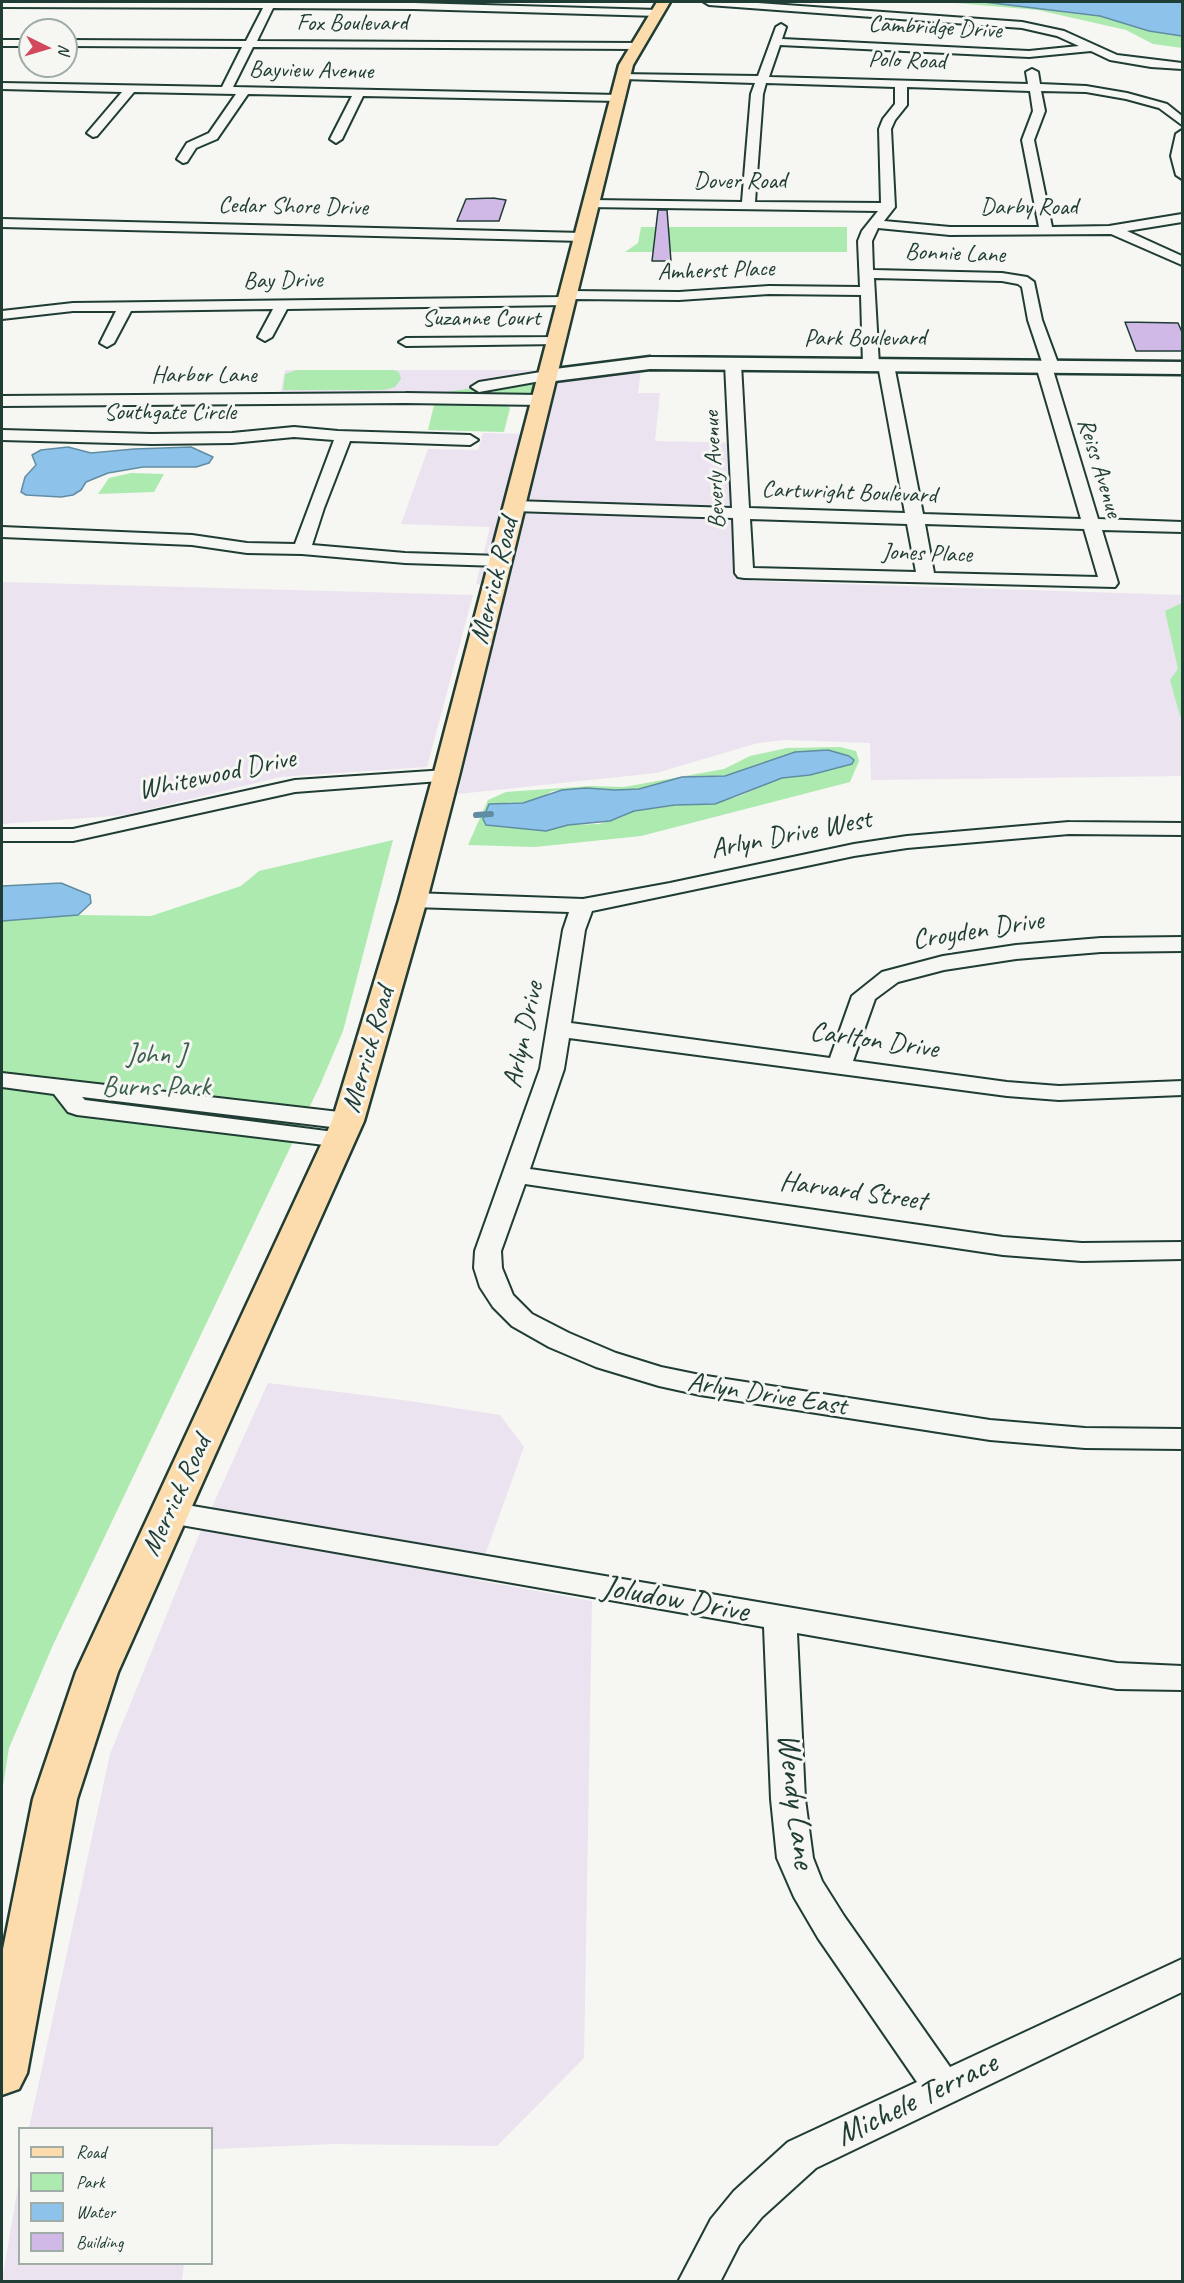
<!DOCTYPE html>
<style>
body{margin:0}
#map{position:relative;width:1184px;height:2283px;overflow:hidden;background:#f6f6f2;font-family:Caveat,sans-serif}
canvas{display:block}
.frame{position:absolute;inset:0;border:3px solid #1f3d34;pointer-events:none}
.legend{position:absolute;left:18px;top:2127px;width:195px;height:138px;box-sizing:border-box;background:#f6f6f2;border:2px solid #a0aca6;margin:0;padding:8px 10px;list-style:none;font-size:18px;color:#1f3d34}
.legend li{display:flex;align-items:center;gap:12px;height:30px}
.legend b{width:30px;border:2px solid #a0aca6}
.north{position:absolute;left:18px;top:18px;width:60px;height:60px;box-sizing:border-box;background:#f6f6f2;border:2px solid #a0aca6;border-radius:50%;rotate:95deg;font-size:16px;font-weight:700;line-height:24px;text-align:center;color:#1f3d34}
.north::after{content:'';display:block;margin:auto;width:21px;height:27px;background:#d1495b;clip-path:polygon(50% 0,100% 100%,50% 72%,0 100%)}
</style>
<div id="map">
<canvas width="1184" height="2283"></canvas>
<div class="frame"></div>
<ul class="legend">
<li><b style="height:8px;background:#fcdcac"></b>Road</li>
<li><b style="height:16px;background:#aceab0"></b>Park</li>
<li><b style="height:16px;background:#8dc3eb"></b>Water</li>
<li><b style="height:16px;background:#d0b8e7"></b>Building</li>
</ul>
<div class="north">N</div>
</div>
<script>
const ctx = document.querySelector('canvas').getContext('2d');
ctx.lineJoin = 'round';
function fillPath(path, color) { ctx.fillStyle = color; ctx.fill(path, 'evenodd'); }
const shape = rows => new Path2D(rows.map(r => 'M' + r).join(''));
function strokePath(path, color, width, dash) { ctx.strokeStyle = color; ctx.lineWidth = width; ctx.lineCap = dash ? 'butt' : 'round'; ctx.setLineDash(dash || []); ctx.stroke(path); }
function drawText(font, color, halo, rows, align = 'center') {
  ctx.font = font + ' Caveat,sans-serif'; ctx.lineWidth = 6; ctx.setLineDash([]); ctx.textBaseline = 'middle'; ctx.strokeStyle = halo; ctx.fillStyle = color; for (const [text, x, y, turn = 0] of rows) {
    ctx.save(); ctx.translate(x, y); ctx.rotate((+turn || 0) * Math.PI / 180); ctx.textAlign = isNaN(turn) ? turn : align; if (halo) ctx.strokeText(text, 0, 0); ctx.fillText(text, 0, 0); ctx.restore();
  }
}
fillPath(shape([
 [285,370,641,370,638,393,660,393,655,441,747,443,751,581,1182,595,1182,776,871,780,870,743,785,740,758,743,656,773,458,794,505,587,476,584,490,527,401,524,428,449,478,450,483,433,530,434,539,401,279,400],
 [2,582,473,595,427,767,280,777,126,815,2,824],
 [268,1383,410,1401,500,1415,524,1447,476,1580,592,1601,584,2058,497,2146,335,2144,212,2149,212,2128,29,2128,110,1754,197,1540],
 [19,2180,20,2264,184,2264,182,2281,2,2281]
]), '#ebe3ef');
fillPath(shape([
 [944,2,1182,2,1182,48,1153,44,1126,30,1038,10],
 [641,227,847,227,847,252,625,252,638,243],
 [296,370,394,370,399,372,401,379,395,387,384,390,283,390,285,374],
 [546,377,540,399,413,397],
 [490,404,508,406,510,408,504,432,428,430,434,405],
 [131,473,164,474,154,492,98,494,109,478],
 [1182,603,1182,716,1180,716,1170,680,1178,669,1165,611],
 [840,747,856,751,859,761,850,782,641,836,535,847,468,845,488,800,506,792,590,786,624,787,724,769,750,756,787,748],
 [763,762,852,764,810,775,782,778,734,798,634,811,620,818,599,824,568,825,546,831,493,826,508,802,523,803,543,797,552,791,586,788,615,790,639,789,682,777,725,776],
 [393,840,343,1031,320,1085,53,1645,9,1748,2,1792,2,921,78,915,151,916,241,886,259,871]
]), '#aceab0');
const water = shape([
 [984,2,1182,2,1182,36,1149,31,1100,16,984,2],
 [68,447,91,453,134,449,191,447,213,457,209,463,196,467,143,467,108,473,86,482,81,490,73,495,61,497,26,495,21,492,25,477,36,465,32,455,41,450,68,447],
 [828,750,849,756,854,760,852,764,810,775,782,778,715,804,675,805,634,811,610,821,568,825,546,831,486,825,483,819,489,804,523,803,562,790,586,788,615,790,639,789,682,777,725,776,795,752,828,750],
 [61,883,90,895,91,903,78,915,2,921,2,886,61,883]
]);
fillPath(water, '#8dc3eb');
strokePath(water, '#618da2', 1.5);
strokePath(shape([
 [476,815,491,814]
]), '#618da2', 6);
const building = shape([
 [493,198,506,200,499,221,457,221,466,199,493,198],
 [658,210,667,210,671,261,652,261,658,210],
 [1125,322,1178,323,1182,332,1182,351,1136,351,1125,322]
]);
fillPath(building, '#d0b8e7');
strokePath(building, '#1f3d34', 1.5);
const street = shape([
 [2,2,414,3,658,10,663,13,658,16,414,9,273,8,257,41,637,43,642,46,637,49,253,47,233,87,619,95,625,98,619,101,363,96,342,139,336,143,330,139,352,96,248,94,217,139,196,148,187,162,183,163,177,159,187,143,209,133,236,94,134,92,97,136,93,137,87,133,122,92,2,89,2,83,222,87,242,47,66,46,66,40,246,41,263,8,2,7,2,2],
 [704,2,744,2,1022,22,1064,31,1117,55,1182,63,1182,69,1151,67,1110,60,1091,51,1029,57,780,45,769,77,1028,84,1026,72,1032,69,1038,72,1040,84,1086,86,1127,93,1167,104,1182,116,1182,125,1159,108,1126,99,1086,92,1041,91,1045,111,1034,140,1052,227,1109,226,1182,214,1182,222,1127,231,1182,256,1182,265,1111,234,950,235,878,228,872,241,873,270,1002,273,1027,277,1034,282,1042,320,1059,366,1053,370,1098,519,1182,522,1182,532,1102,530,1118,583,1115,587,744,578,738,577,735,573,733,518,514,511,508,510,505,506,508,502,514,501,732,508,725,364,733,359,741,364,749,508,905,513,878,365,871,370,863,365,861,295,769,294,679,300,573,299,572,304,567,305,287,309,272,337,265,341,258,337,273,309,131,311,114,343,107,347,100,343,116,311,73,311,2,319,2,311,73,303,562,297,563,292,568,291,679,292,769,286,860,287,858,241,862,231,878,211,587,207,585,204,587,201,592,200,742,202,751,94,755,83,623,79,619,78,619,74,758,76,776,27,781,24,786,27,782,39,1029,51,1079,46,1057,36,1022,28,709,5,704,2],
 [766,83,895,87,895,104,883,119,879,129,881,203,755,202,763,94,766,83],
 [907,87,1030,91,1033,111,1022,140,1039,227,950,227,884,221,895,207,891,129,895,120,907,105,907,87],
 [874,278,1002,281,1018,284,1022,287,1028,320,1042,362,1036,366,1081,519,923,514,894,365,886,360,879,365,874,278],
 [750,519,907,524,916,572,753,568,750,519],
 [925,524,1084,529,1098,577,934,573,925,524],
 [2,40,30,40,30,46,2,46,2,40],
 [1182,130,1182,179,1176,175,1171,156,1176,134,1182,130],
 [2,219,583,233,590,237,583,241,2,227,2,219],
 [556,337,561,338,563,341,561,344,406,346,399,342,406,338,556,337],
 [547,371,555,376,552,379,479,392,471,387,479,382,547,371],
 [406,393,541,395,549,400,541,405,406,403,2,406,2,396,406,393],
 [294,427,338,431,470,435,478,440,470,445,350,441,324,508,312,545,405,553,500,556,506,557,509,561,506,565,500,566,405,563,302,554,247,553,192,545,2,537,2,527,192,535,247,543,295,544,334,440,294,437,232,443,152,444,2,440,2,430,152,434,232,433,294,427],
 [446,770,453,772,456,776,453,780,295,792,73,841,2,841,2,829,73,829,295,780,446,770],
 [1069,822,1182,823,1182,835,1069,834,907,848,854,856,592,911,585,930,571,1023,830,1058,852,996,882,972,943,956,1016,945,1101,938,1182,937,1182,951,1101,952,1016,959,944,970,898,982,875,999,853,1061,1007,1082,1059,1086,1182,1081,1182,1095,1059,1100,1007,1096,569,1038,564,1069,530,1169,1003,1237,1082,1243,1182,1242,1182,1259,1082,1261,1003,1255,525,1184,501,1251,502,1268,513,1295,532,1314,569,1333,616,1353,661,1367,700,1375,990,1420,1085,1428,1182,1429,1182,1449,1085,1448,990,1440,700,1395,659,1386,596,1367,549,1347,512,1326,493,1307,480,1287,474,1268,475,1251,540,1069,563,930,569,912,413,907,405,905,402,900,405,895,413,893,583,899,670,883,854,844,907,836,1069,822],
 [2,1073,348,1113,357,1116,361,1121,357,1126,348,1129,82,1097,85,1100,350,1134,354,1139,350,1144,341,1147,77,1115,68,1112,54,1094,2,1087,2,1073],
 [169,1502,1117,1663,1182,1666,1182,1690,1117,1689,797,1633,805,1799,813,1858,822,1881,844,1916,950,2067,1182,1959,1182,1992,816,2168,762,2217,739,2245,720,2282,678,2282,711,2219,734,2191,788,2142,917,2082,818,1938,794,1897,777,1858,771,1799,764,1627,158,1521,154,1513,158,1505,169,1502]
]);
const secondary = shape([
 [650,357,1182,362,1182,374,650,369,547,382,540,380,537,376,540,372,547,370,650,357]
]);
const primary = shape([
 [657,2,670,2,633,65,459,776,427,900,364,1121,118,1672,77,1799,27,2073,19,2089,2,2095,2,1954,33,1799,76,1672,332,1121,399,900,433,776,619,65,657,2]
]);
strokePath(street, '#1f3d34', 4);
strokePath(secondary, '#1f3d34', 5);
strokePath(primary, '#1f3d34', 5);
fillPath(street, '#f6f6f2');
fillPath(secondary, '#f6f6f2');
fillPath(primary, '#fcdcac');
drawText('24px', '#1f3d34', '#f6f6f2', [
 ["Fox Boulevard",352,24],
 ["Cambridge Drive",935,28,3],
 ["Polo Road",907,61,2],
 ["Bayview Avenue",311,71,1],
 ["Dover Road",740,182],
 ["Cedar Shore Drive",293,207,1],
 ["Darby Road",1029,208],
 ["Bonnie Lane",955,254,2],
 ["Amherst Place",716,271,-2],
 ["Bay Drive",283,281,-1],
 ["Suzanne Court",481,319],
 ["Park Boulevard",865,339],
 ["Harbor Lane",204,376],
 ["Southgate Circle",170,413],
 ["Reiss Avenue",1099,468,73],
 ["Beverly Avenue",715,470,-93],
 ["Cartwright Boulevard",849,493,2],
 ["Jones Place",927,554,2]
]);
drawText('28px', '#1f3d34', '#f6f6f2', [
 ["Merrick Road",495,581,-76],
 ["Whitewood Drive",217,775,-12],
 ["Arlyn Drive West",791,835,-11],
 ["Croyden Drive",978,931,-9],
 ["Arlyn Drive",524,1035,-78],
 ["Carlton Drive",874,1041,8],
 ["Merrick Road",369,1050,-74],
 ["Harvard Street",853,1192,8],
 ["Arlyn Drive East",767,1395,9],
 ["Merrick Road",177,1496,-65]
]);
drawText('28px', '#3b604d', '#f6f6f2', [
 ["John J",156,1056],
 ["Burns Park",156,1088]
]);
drawText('33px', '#1f3d34', '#f6f6f2', [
 ["Joludow Drive",675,1600,10],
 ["Wendy Lane",795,1801,83],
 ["Michele Terrace",917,2100,-26]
]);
</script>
